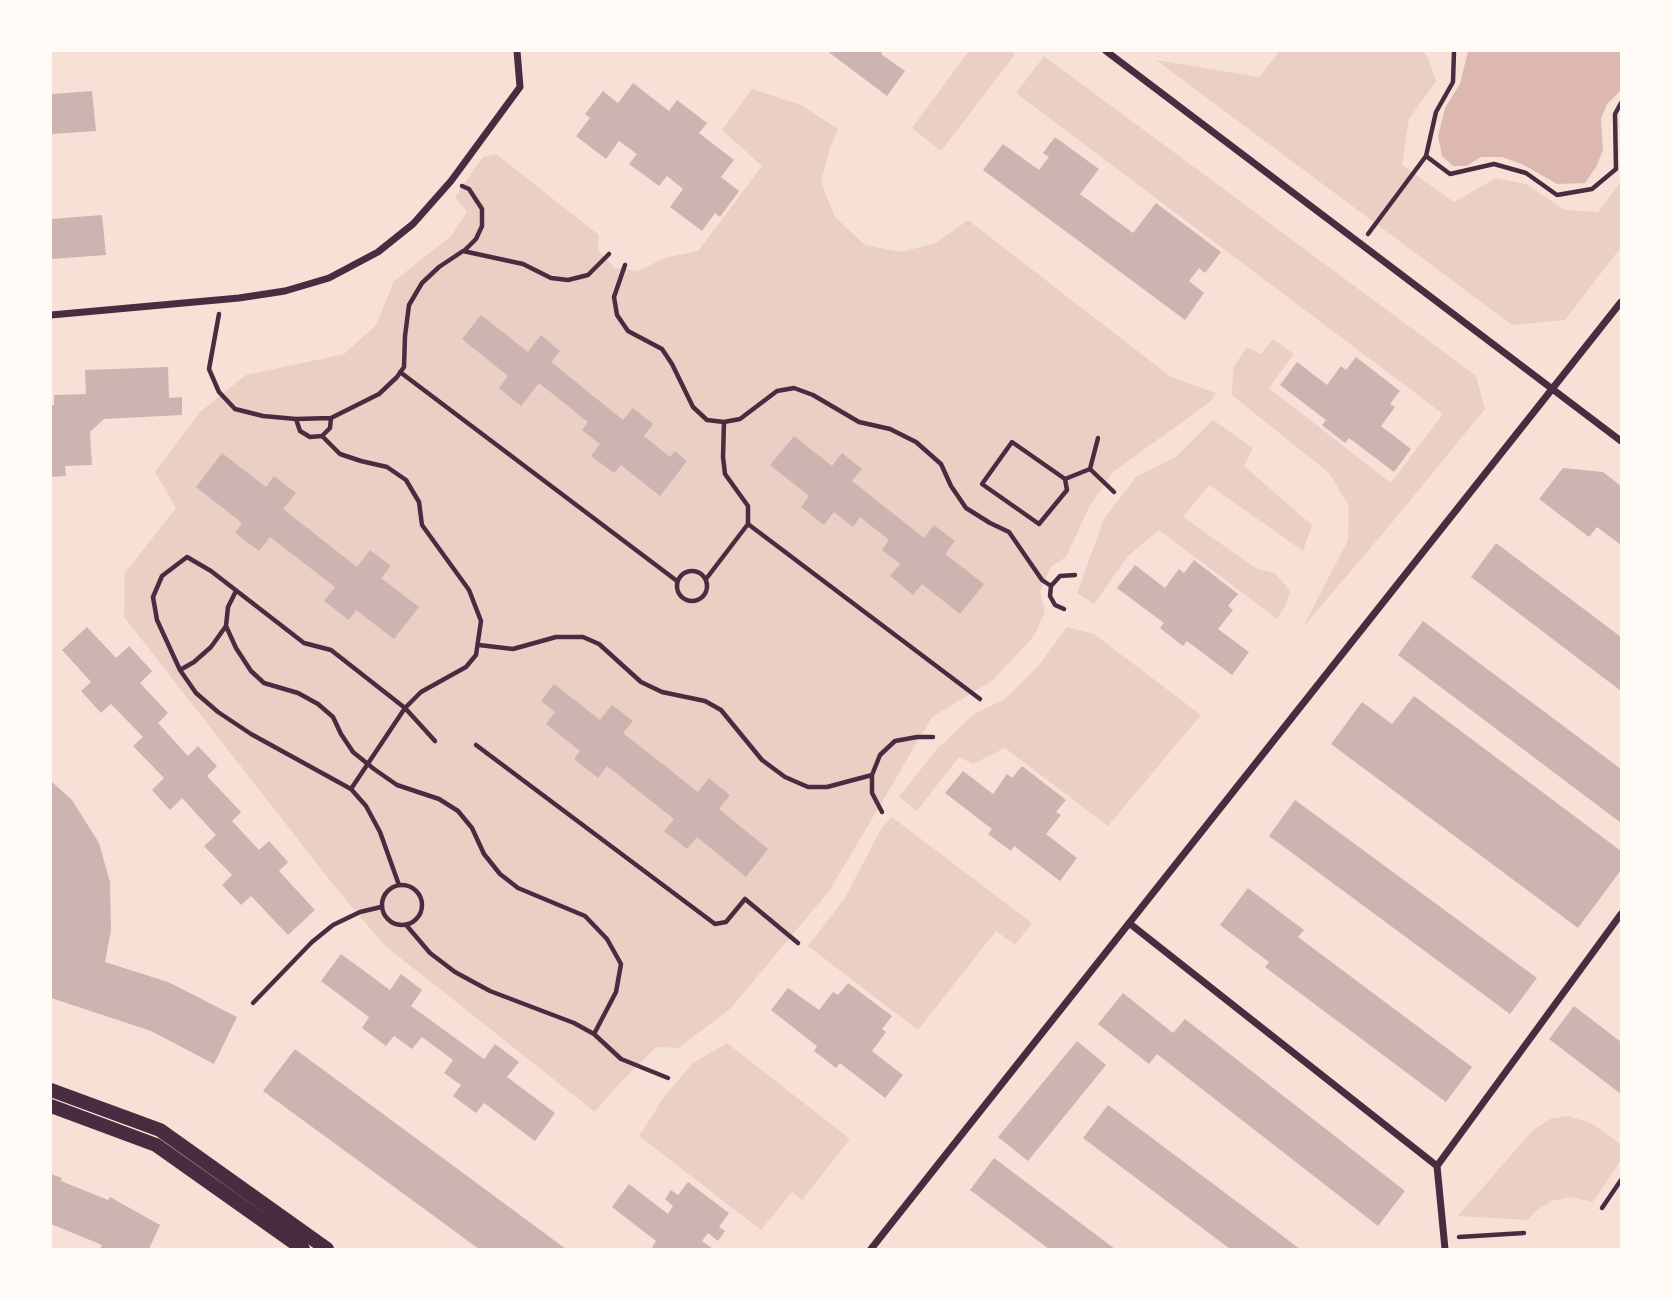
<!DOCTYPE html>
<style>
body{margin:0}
#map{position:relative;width:1672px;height:1300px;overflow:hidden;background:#f7e1d7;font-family:Montserrat,sans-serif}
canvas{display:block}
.frame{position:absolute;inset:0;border:52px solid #fffaf5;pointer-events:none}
</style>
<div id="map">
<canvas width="1672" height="1300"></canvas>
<div class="frame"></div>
</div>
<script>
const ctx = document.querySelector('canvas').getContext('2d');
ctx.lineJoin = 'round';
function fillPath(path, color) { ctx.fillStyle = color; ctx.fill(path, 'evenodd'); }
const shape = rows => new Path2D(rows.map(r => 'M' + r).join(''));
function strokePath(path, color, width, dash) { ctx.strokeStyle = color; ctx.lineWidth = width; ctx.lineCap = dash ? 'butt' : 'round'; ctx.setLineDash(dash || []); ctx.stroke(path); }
fillPath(shape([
 [969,51,1014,51,1014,56,941,151,912,128],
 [1280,51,1422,51,1428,57,1436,81,1409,119,1402,165,1454,202,1496,178,1526,184,1565,210,1598,212,1621,181,1621,247,1565,320,1512,325,1156,60,1259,77],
 [1044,56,1476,376,1485,409,1390,525,1303,627,1348,540,1349,506,1329,473,1232,395,1233,368,1247,347,1261,354,1273,339,1294,354,1269,388,1391,483,1443,414,1016,93],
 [752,89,801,105,838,129,829,151,821,182,835,217,865,245,901,252,936,243,968,220,1171,377,1216,393,1210,402,1113,472,1089,507,1066,557,1051,567,1040,592,1045,612,1034,636,992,681,932,717,830,890,730,1009,678,1048,656,1047,617,1086,595,1112,384,945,332,883,124,617,125,573,176,508,155,472,200,412,246,375,344,354,376,325,394,281,451,236,467,212,455,197,483,157,496,154,599,235,598,250,615,268,639,271,664,258,698,251,762,166,722,130],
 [1213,420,1253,448,1244,466,1312,525,1303,551,1209,485,1183,517,1257,569,1275,573,1290,591,1286,605,1277,619,1159,530,1128,556,1094,604,1077,593,1104,519,1136,477,1176,457],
 [1067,627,1094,634,1201,715,1108,826,1005,748,973,764,959,757,917,811,899,797,936,750,974,714,1005,699,1039,665],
 [892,817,1032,923,1015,945,996,931,918,1030,808,946,845,898,881,829],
 [727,1043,850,1139,802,1200,792,1192,761,1230,639,1136,666,1094,693,1063],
 [1568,1116,1591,1123,1621,1144,1621,1160,1593,1202,1571,1197,1552,1201,1537,1210,1528,1220,1458,1216,1532,1131,1550,1119]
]), '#ebcfc5');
fillPath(shape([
 [1468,51,1621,51,1621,90,1607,104,1601,119,1603,150,1596,167,1585,183,1557,184,1524,165,1502,157,1481,157,1466,166,1453,166,1442,156,1438,136,1445,108,1460,84]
]), '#dcb8b0');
fillPath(shape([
 [827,51,883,51,881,54,905,71,887,96],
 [633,83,669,111,677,100,707,123,699,133,734,160,721,177,739,191,720,217,715,213,702,231,670,207,683,189,667,176,659,186,629,164,637,154,619,141,606,159,576,136,590,118,585,114,603,91,618,103],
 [92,91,96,131,51,134,51,94],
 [1055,137,1099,169,1080,194,1133,233,1156,203,1221,252,1205,273,1199,268,1189,281,1204,293,1185,320,983,170,1003,144,1039,170,1049,157,1043,153],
 [102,215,106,255,51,259,51,219],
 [481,315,528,352,541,335,560,351,551,362,623,420,633,408,653,424,644,436,670,457,675,451,687,461,660,496,621,465,614,473,591,456,600,444,582,430,588,422,539,383,521,406,499,388,508,376,462,339],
 [1356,357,1400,391,1390,404,1395,407,1381,426,1411,449,1394,472,1349,438,1345,443,1322,425,1326,420,1280,385,1297,362,1327,385,1341,366,1346,370],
 [168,367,169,398,182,397,182,415,104,419,90,432,92,465,65,466,66,476,51,477,51,405,54,405,54,395,86,394,85,370],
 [794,436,832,466,842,453,862,469,852,481,924,538,934,525,955,541,945,554,984,584,960,614,922,584,913,595,890,576,900,564,882,550,889,540,860,517,853,527,834,512,824,525,801,507,809,496,770,465],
 [222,453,266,487,274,476,296,493,283,509,357,567,370,550,391,566,381,578,419,607,394,639,356,610,349,620,324,601,335,587,270,537,259,551,235,533,242,523,196,487],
 [1563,468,1603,472,1621,486,1621,545,1597,527,1589,537,1539,499],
 [1496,543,1621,637,1621,691,1471,577],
 [1194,560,1238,594,1228,606,1233,610,1218,629,1249,652,1232,675,1187,641,1183,646,1160,628,1164,623,1117,588,1135,565,1165,588,1179,569,1184,573],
 [1423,621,1621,769,1621,823,1398,655],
 [87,627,116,658,129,646,152,671,140,683,168,713,158,723,188,756,198,746,217,766,207,776,241,812,232,821,259,850,269,841,288,862,279,871,315,910,288,935,251,896,241,905,222,885,232,875,204,846,216,835,182,798,170,810,152,790,164,778,133,746,143,737,111,704,101,713,81,691,91,682,62,650],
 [554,684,600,720,612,705,633,721,623,733,698,792,709,778,730,795,719,809,768,849,746,877,697,837,687,849,664,831,674,819,607,766,598,778,574,759,580,751,546,724,555,712,541,701],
 [1414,696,1621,851,1621,870,1578,928,1331,744,1362,702,1392,724],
 [1022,766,1066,800,1056,812,1061,815,1046,834,1077,858,1060,881,1014,846,1011,851,988,834,992,829,945,793,963,771,993,794,1007,774,1012,778],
 [51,781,72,800,99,843,110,882,111,930,105,962,168,982,237,1017,214,1064,151,1031,51,998],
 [1295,800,1537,978,1510,1014,1269,836],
 [1248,888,1304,930,1298,937,1472,1067,1446,1102,1265,967,1269,962,1220,925],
 [341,954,390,990,401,974,422,990,411,1006,484,1059,495,1044,519,1062,507,1077,555,1113,535,1141,484,1103,476,1113,453,1096,461,1085,444,1073,453,1060,422,1037,412,1049,394,1036,386,1046,362,1028,369,1017,321,981],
 [848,983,892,1016,882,1029,886,1032,872,1051,903,1075,885,1098,840,1063,836,1068,814,1051,817,1046,771,1010,788,988,819,1010,833,992,838,995],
 [1123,993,1173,1033,1185,1019,1405,1191,1378,1226,1157,1054,1149,1064,1098,1024],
 [1574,1006,1621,1042,1621,1094,1549,1039],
 [1077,1041,1106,1065,1028,1161,998,1137],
 [295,1049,566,1249,479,1249,263,1091],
 [1108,1105,1300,1249,1230,1249,1083,1138],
 [994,1158,1115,1249,1049,1249,970,1190],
 [51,1174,62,1178,61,1181,108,1200,110,1197,160,1225,149,1249,100,1249,102,1245,51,1224],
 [688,1182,729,1213,719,1227,725,1231,718,1241,708,1233,702,1241,713,1249,655,1249,652,1247,656,1241,612,1207,629,1184,668,1214,673,1206,665,1199,671,1190,678,1195]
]), '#ccb4b1');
strokePath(shape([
 [1454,51,1453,82,1436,112,1426,156,1450,174,1494,164,1526,173,1557,195,1592,189,1616,169,1615,114,1621,103],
 [462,186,469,189,482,209,482,226,476,239,464,251],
 [1368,234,1426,156],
 [625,265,614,297,617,315,628,331,662,349,672,364,693,407,707,420,724,422,740,419,777,391,794,388,813,395,859,422,890,429,916,442,941,464,951,486,966,508,990,523,1009,532,1042,580,1051,586],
 [219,314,209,369,219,392,235,409,263,416,296,419,331,418,379,394,397,377,404,367,405,336,409,305,422,283,439,267,463,251,523,264,551,278,568,280,588,275,609,254],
 [400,372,677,581],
 [296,419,300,431,310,437,322,436,330,428,331,418],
 [724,422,723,457,725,474,748,506,748,524],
 [322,436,340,454,361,461,387,467,406,480,419,502,422,525,469,590,481,621,476,655,466,667,421,692,405,708,351,789],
 [1098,438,1090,469,1114,492],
 [1065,479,1067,490,1039,524,982,484,1012,442,1065,479,1090,469],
 '677 586a15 15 0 1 1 30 0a15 15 0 1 1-30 0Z',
 [706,579,748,524,980,699],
 [236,591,228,607,226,626,236,648,251,671,264,683,298,693,318,704,333,717,341,734,353,752,374,769,397,785,439,799,458,811,472,828,484,854,500,874,518,888,585,916,607,939,621,964,616,992,594,1034],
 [1064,609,1055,605,1050,596,1051,586,1060,576,1075,575],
 [479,645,513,649,556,637,583,637,599,644,641,682,662,692,705,701,721,710,762,760,785,777,808,787,827,787,872,775],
 [180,670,194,662,211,647,226,626],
 [476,745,715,924,726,922,745,899,798,943],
 [882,812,872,793,872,775,880,755,895,741,917,737,933,737],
 '382 905a20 20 0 1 1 40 0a20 20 0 1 1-40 0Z',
 [399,885,380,832,366,806,351,789,251,734,218,712,196,693,180,670,157,620,153,597,162,576,187,557,211,571,304,643,331,650,405,708,435,741],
 [407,926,430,953,455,972,490,991,574,1023,594,1034,621,1059,668,1078],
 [253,1003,312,942,333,925,360,912,381,907],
 [1602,1208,1621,1180],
 [1459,1237,1524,1233]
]), '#4a2c40', 4.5);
strokePath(shape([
 [1106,51,1621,441],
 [51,315,239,298,285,291,329,278,378,252,413,224,451,181,520,87,517,51],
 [1129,923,1437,1166,1445,1249],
 [1437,1166,1621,914],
 [871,1249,1621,302]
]), '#4a2c40', 7);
strokePath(shape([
 [51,1090,160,1130,327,1249],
 [51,1106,156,1145,303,1249]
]), '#4a2c40', 14);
</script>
